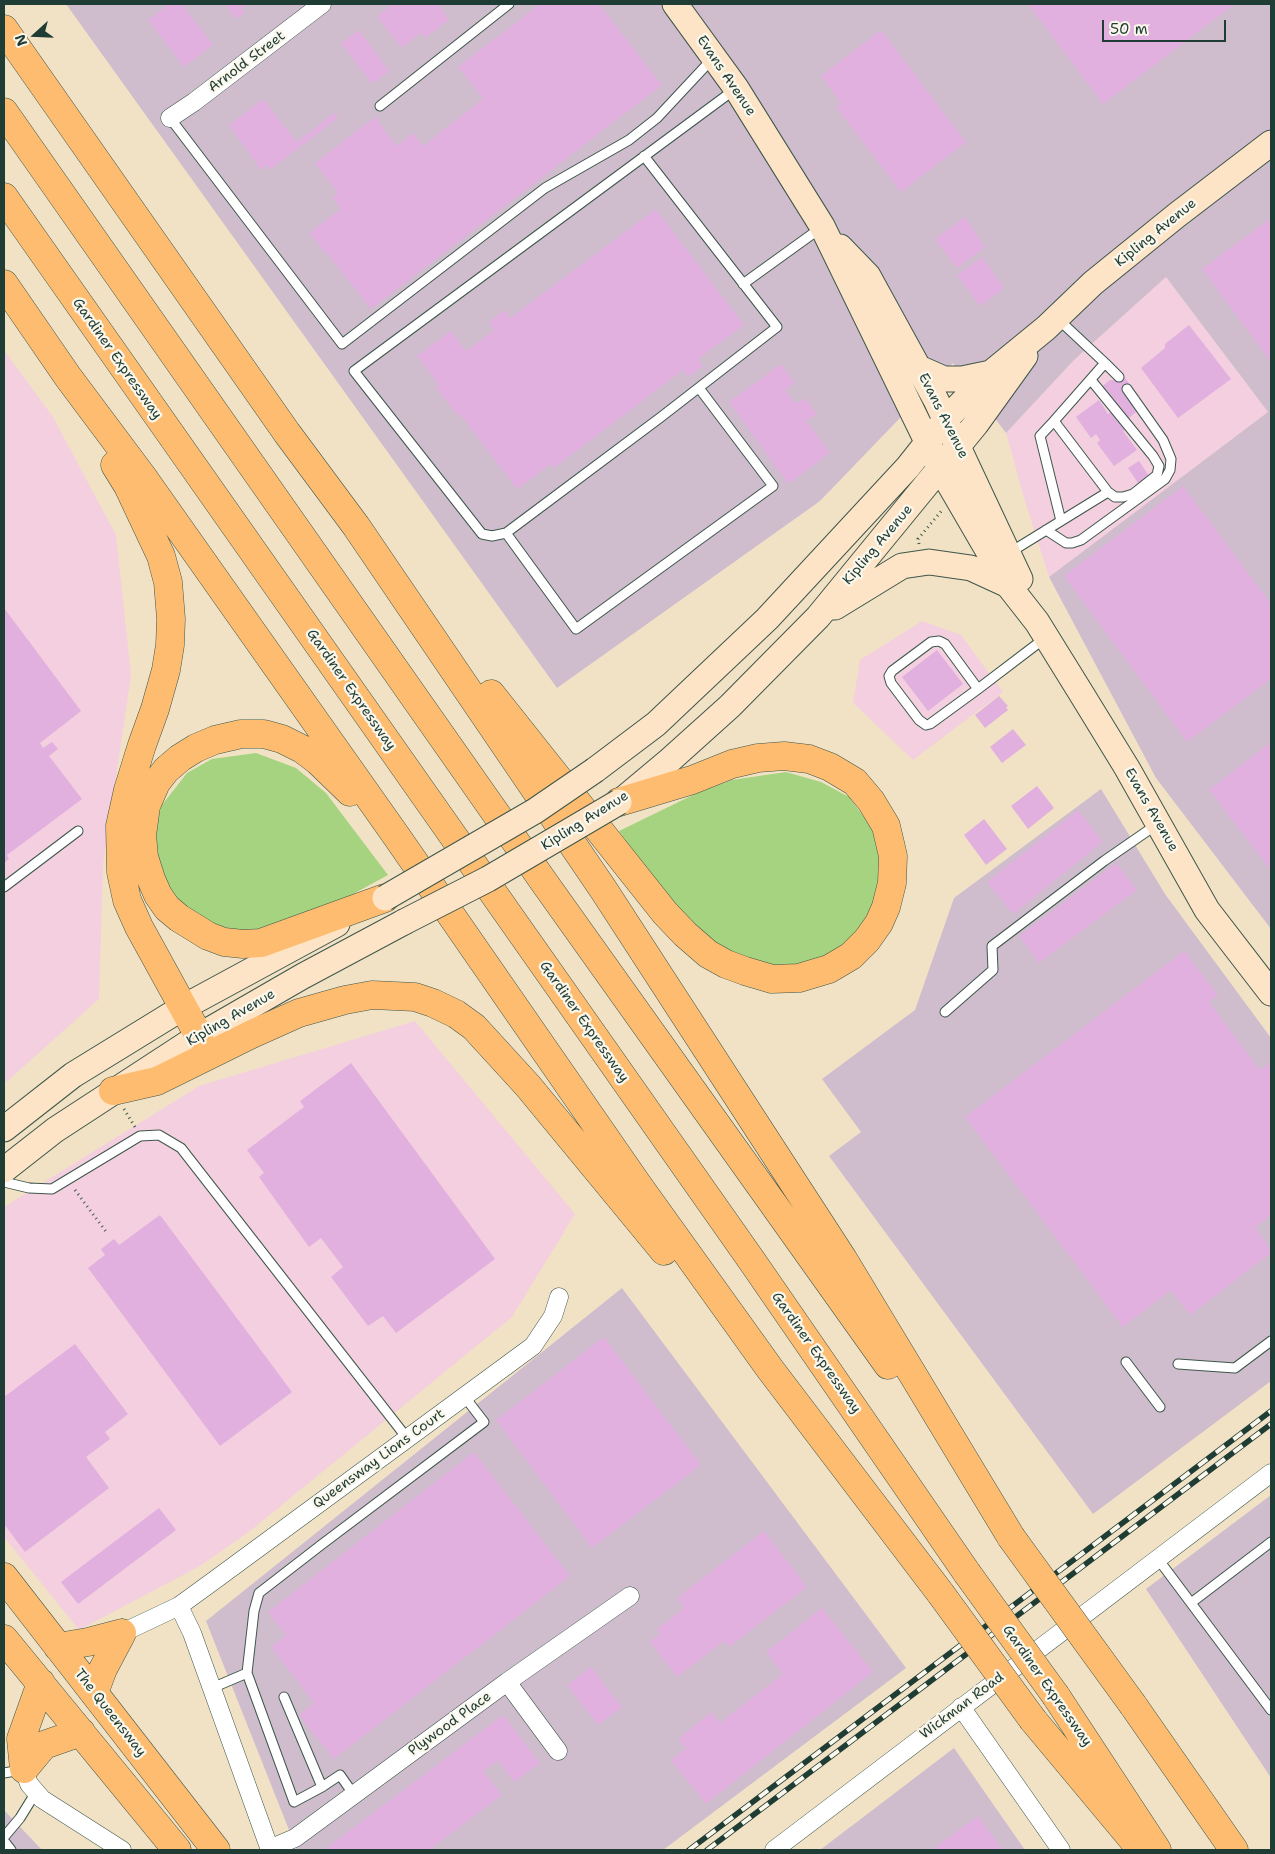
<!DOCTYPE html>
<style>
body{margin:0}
#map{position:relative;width:1275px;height:1854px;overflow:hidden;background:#f1e2c5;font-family:"Shantell Sans",sans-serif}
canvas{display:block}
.frame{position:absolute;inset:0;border:5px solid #1f3d34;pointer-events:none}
.north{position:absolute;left:10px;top:10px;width:50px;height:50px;-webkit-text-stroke:4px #fbf7ec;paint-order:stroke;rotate:250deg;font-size:14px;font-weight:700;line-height:20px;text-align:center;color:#1f3d34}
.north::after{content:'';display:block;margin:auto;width:18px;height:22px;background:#1f3d34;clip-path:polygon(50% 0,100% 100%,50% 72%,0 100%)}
.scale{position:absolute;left:1102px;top:20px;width:124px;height:22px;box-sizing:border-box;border:2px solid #1f3d34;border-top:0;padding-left:6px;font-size:15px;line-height:18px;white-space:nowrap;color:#1f3d34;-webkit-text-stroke:4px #fbf7ec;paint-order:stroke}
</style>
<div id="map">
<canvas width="1275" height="1854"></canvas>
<div class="frame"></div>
<div class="north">N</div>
<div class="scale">50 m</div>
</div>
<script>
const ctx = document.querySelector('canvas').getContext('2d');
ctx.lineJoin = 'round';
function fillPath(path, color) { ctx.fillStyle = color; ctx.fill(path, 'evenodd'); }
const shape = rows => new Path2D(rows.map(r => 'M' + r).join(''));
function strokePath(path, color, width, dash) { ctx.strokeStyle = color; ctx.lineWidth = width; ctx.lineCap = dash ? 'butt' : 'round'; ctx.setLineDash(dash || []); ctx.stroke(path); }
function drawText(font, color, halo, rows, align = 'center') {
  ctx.font = font + ' "Shantell Sans",sans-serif'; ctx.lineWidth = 4.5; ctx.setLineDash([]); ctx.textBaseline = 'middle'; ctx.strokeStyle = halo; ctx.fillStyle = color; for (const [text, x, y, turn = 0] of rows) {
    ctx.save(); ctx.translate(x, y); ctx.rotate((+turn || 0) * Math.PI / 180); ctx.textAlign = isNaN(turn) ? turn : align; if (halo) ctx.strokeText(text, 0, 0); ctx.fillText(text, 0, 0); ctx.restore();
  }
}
fillPath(shape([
 [1166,277,1268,412,1049,577,1025,501,1006,433,1074,360],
 [4,350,53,417,116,535,131,675,103,865,99,999,4,1084],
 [922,621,961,635,1003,692,913,760,853,703,860,660],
 [415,1021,575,1214,512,1317,250,1531,200,1566,79,1630,4,1537,4,1207,199,1086]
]), '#f3cfdf');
fillPath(shape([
 [66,4,1271,4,1271,929,1156,778,1049,577,1268,412,1166,277,1074,360,1006,433,953,363,820,501,557,688],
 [1101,789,1165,894,1271,1038,1271,1381,1093,1514,829,1156,861,1132,822,1079,915,1010,954,898],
 [622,1288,906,1668,663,1850,297,1850,206,1621],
 [1271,1495,1271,1778,1146,1589],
 [954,1748,1025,1850,820,1850],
 [4,1810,42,1850,4,1850]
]), '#cfbdce');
fillPath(shape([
 [256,753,296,768,326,793,388,875,333,905,247,935,208,928,183,909,160,873,151,837,162,805,187,773,212,759],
 [786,772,821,782,849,797,872,828,881,860,881,892,869,924,843,952,777,970,707,941,680,915,619,831,695,794,732,780]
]), '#a5d380');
fillPath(shape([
 [169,4,182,4,213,45,184,67,148,20],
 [225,4,249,4,242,9,245,12,236,19],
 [393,4,438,4,449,20,425,38,421,33,401,48,377,16],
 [540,4,599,4,662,85,371,309,326,252,325,253,309,233,341,209,332,197,338,193,315,163,375,117,397,146,413,133,423,146,483,99,458,67],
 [1028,4,1235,4,1103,104],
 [359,30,389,71,372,84,341,43],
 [881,30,966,142,901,192,836,107,841,103,821,76],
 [263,99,297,142,334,113,338,118,270,170,267,165,261,170,229,125],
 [656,209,744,325,698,359,703,366,688,377,683,370,554,468,551,464,517,489,459,413,457,415,436,387,439,385,417,356,451,331,466,351,494,330,489,322,504,310,510,318],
 [965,217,985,247,957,268,935,239],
 [1271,218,1271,362,1202,269],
 [982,257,1004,288,980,306,957,275],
 [1189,325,1231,379,1178,418,1141,368,1165,348,1165,344],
 [781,364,795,383,785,390,796,404,805,398,817,414,806,421,830,453,788,484,729,402],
 [1122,374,1131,386,1123,393,1135,408,1136,412,1129,418,1125,418,1101,387,1110,380,1115,380],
 [1099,400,1108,414,1113,411,1126,430,1123,431,1137,450,1114,466,1097,443,1100,440,1096,434,1091,438,1076,417],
 [1139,461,1149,476,1138,483,1128,468],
 [1183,486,1271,604,1271,679,1187,742,1064,576],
 [4,608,81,711,40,743,43,748,52,742,58,749,49,756,82,799,7,855,9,859,4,863],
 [937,650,963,684,928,711,902,677],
 [999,696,1008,706,1006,707,1008,710,985,728,975,715],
 [1013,729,1026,745,1002,763,990,747],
 [1271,742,1271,868,1270,869,1209,790],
 [1037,786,1054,808,1028,829,1011,806],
 [1078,810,1103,842,1013,914,987,882],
 [984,819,1007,849,986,865,964,835],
 [1116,863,1137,890,1039,963,1019,936],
 [1184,951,1218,995,1209,1002,1260,1070,1269,1063,1271,1066,1271,1215,1255,1228,1271,1249,1271,1253,1190,1315,1171,1290,1123,1327,965,1117],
 [351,1063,495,1259,396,1333,383,1316,368,1326,331,1277,343,1267,321,1238,309,1247,259,1177,264,1173,247,1150,304,1107,300,1101],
 [160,1215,292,1392,220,1446,88,1268,105,1255,101,1249,114,1239,119,1245],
 [604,1337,701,1465,592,1548,496,1420],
 [75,1344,128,1414,105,1432,110,1439,86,1457,109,1488,25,1552,4,1524,4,1397],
 [474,1452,570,1576,334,1759,299,1715,314,1703,271,1647,286,1635,268,1612],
 [159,1508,176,1530,78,1604,61,1582],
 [764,1531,807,1587,729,1647,724,1641,677,1677,650,1642,660,1634,657,1629,684,1608,677,1598],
 [822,1608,873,1672,706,1804,671,1760,686,1748,678,1739,711,1712,720,1723,783,1674,766,1652],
 [591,1667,622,1707,598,1725,567,1685],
 [503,1715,540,1763,514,1782,498,1760,483,1771,502,1795,429,1850,324,1850],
 [978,1816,1003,1850,934,1850,933,1849]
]), '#e1b0df');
const lane = shape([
 [380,106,509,4],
 [170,118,342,344,545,188,629,140,657,118,713,58],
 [644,156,777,327,661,417,506,533,492,536,482,534,354,371,734,90],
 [743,284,822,227],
 [1105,363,1119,377],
 [1091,380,1153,456,1159,466,1157,475,1133,494,1123,497,1115,497,1108,492],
 [1054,421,1105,363,1058,319],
 [1046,530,1066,543,1072,543,1081,540,1165,479,1170,470,1171,459,1163,440,1127,389],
 [506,533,576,629,773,486,699,388],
 [1009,553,1108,492,1054,421,1040,436,1061,521],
 [978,689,945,644,939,641,931,642,892,671,889,676,891,683,919,720,926,725,930,724,978,689,1045,638],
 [4,887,78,831],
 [945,1012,993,970,992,946,1104,861,1156,825],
 [4,1182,29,1188,52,1189,140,1136,159,1135,181,1148,407,1438],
 [1126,1362,1160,1407],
 [1178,1364,1235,1368,1271,1341],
 [1158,1559,1271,1710],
 [1191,1603,1271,1542],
 [247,1673,254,1611,259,1593,321,1545,484,1422,464,1396],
 [212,1688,247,1673,294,1802,322,1787,284,1697],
 [4,1773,21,1770],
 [322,1787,340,1775,354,1795],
 [4,1837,20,1818,36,1792],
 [4,1841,11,1850]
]);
const street = shape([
 [170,118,194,102,322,4],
 [179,1606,192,1633,270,1850],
 [122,1633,179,1606,212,1582,533,1346,553,1316,559,1297],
 [507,1682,558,1751],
 [961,1707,1061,1850],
 [24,1769,29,1784,42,1799,122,1850],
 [269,1849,295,1838,507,1682,630,1596],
 [774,1850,1271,1473]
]);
const secondary = shape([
 [675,4,736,88,822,226,940,468,1008,585,1037,622,1081,693,1127,768,1207,910,1271,993],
 [840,247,868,276,936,400,1020,579],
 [919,368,944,379,962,379,991,373],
 [835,607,902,566,929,562,971,568,1008,585],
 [595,770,656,724,767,619,908,467,946,419,991,373,1046,328,1093,283,1177,215,1271,143],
 [621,801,670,760,730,706,818,617,976,424,1025,356],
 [4,1129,73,1075,182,1008,337,924],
 [4,1170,55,1130,199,1036,303,976,404,922]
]);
const primary = shape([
 [4,1577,216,1850],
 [4,1639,177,1850],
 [58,1647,88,1642,122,1633],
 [94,1693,103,1669,122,1633],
 [24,1769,21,1739,41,1683],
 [24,1769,44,1745,81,1732]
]);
const highway = shape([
 [4,29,287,433,356,526,603,889,843,1259,1011,1537],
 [4,112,546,885,888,1365],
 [4,197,752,1261,967,1573],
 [4,284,68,377,145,480,397,837,638,1185,770,1369,941,1594],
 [115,465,128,486,161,556,168,582,171,619,170,645,166,670,155,709,142,745,128,790,120,826,121,872,127,900,139,927,199,1036],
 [491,694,665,913,685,934,708,954,726,964,745,971,772,979,799,978,829,969,851,956,867,940,879,923,886,907,892,883,893,856,886,826,871,801,855,782,830,767,809,759,784,756,758,758,732,764,692,780,619,802],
 [350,792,318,761,302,749,282,739,264,734,241,734,215,740,196,748,180,758,166,770,156,783,146,806,142,835,144,857,151,879,158,895,167,908,179,918,208,936,224,942,243,944,261,943,385,898],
 [113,1091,157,1081,252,1034,299,1013,345,1000,372,995,394,996,415,997,433,1003,456,1014,474,1027,528,1086,664,1251],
 [1056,1696,1157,1850],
 [1133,1705,1234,1850],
 [1033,1720,1134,1841]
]);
strokePath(lane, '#3e564a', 11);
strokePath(street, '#3e564a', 19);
strokePath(secondary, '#3e564a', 27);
strokePath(primary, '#3e564a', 29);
strokePath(highway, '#3e564a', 29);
strokePath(shape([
 [919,544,918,539,943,509],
 [124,1109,135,1127],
 [75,1190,107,1233]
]), '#3e564a', 3, [1, 4]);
strokePath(lane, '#fff', 9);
strokePath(street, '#fff', 18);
strokePath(secondary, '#fee4c6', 25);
strokePath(primary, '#fdbc70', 28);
strokePath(highway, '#fdbc70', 28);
const rail = shape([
 [689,1850,1271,1411],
 [707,1850,1271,1424]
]);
strokePath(rail, '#1f3d34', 5.5);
strokePath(rail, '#fbf7ec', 4, [11]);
const secondaryBridge = shape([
 [385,898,535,811,595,770],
 [404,922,488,879,619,802]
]);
const highwayBridge = shape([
 [1011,1537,1133,1705],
 [967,1573,1056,1696],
 [941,1594,1033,1720]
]);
strokePath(secondaryBridge, '#3e564a', 27, []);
strokePath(highwayBridge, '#3e564a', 29, []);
strokePath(secondaryBridge, '#fee4c6', 25);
strokePath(highwayBridge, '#fdbc70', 28);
drawText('14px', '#1f3d34', '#fbf7ec', [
 ["Arnold Street",247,62,-37],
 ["Evans Avenue",726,76,56],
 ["Kipling Avenue",1156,233,-39],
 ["Gardiner Expressway",117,359,55],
 ["Evans Avenue",943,416,63],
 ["Kipling Avenue",878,545,-50],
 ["Gardiner Expressway",351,690,55],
 ["Evans Avenue",1151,810,60],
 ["Kipling Avenue",585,821,-32],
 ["Kipling Avenue",231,1018,-30],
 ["Gardiner Expressway",584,1022,55],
 ["Gardiner Expressway",816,1353,55],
 ["Queensway Lions Court",379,1459,-36],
 ["Gardiner Expressway",1047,1686,55],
 ["Wickman Road",962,1706,-37],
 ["The Queensway",110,1713,52],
 ["Plywood Place",450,1724,-36]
]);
</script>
